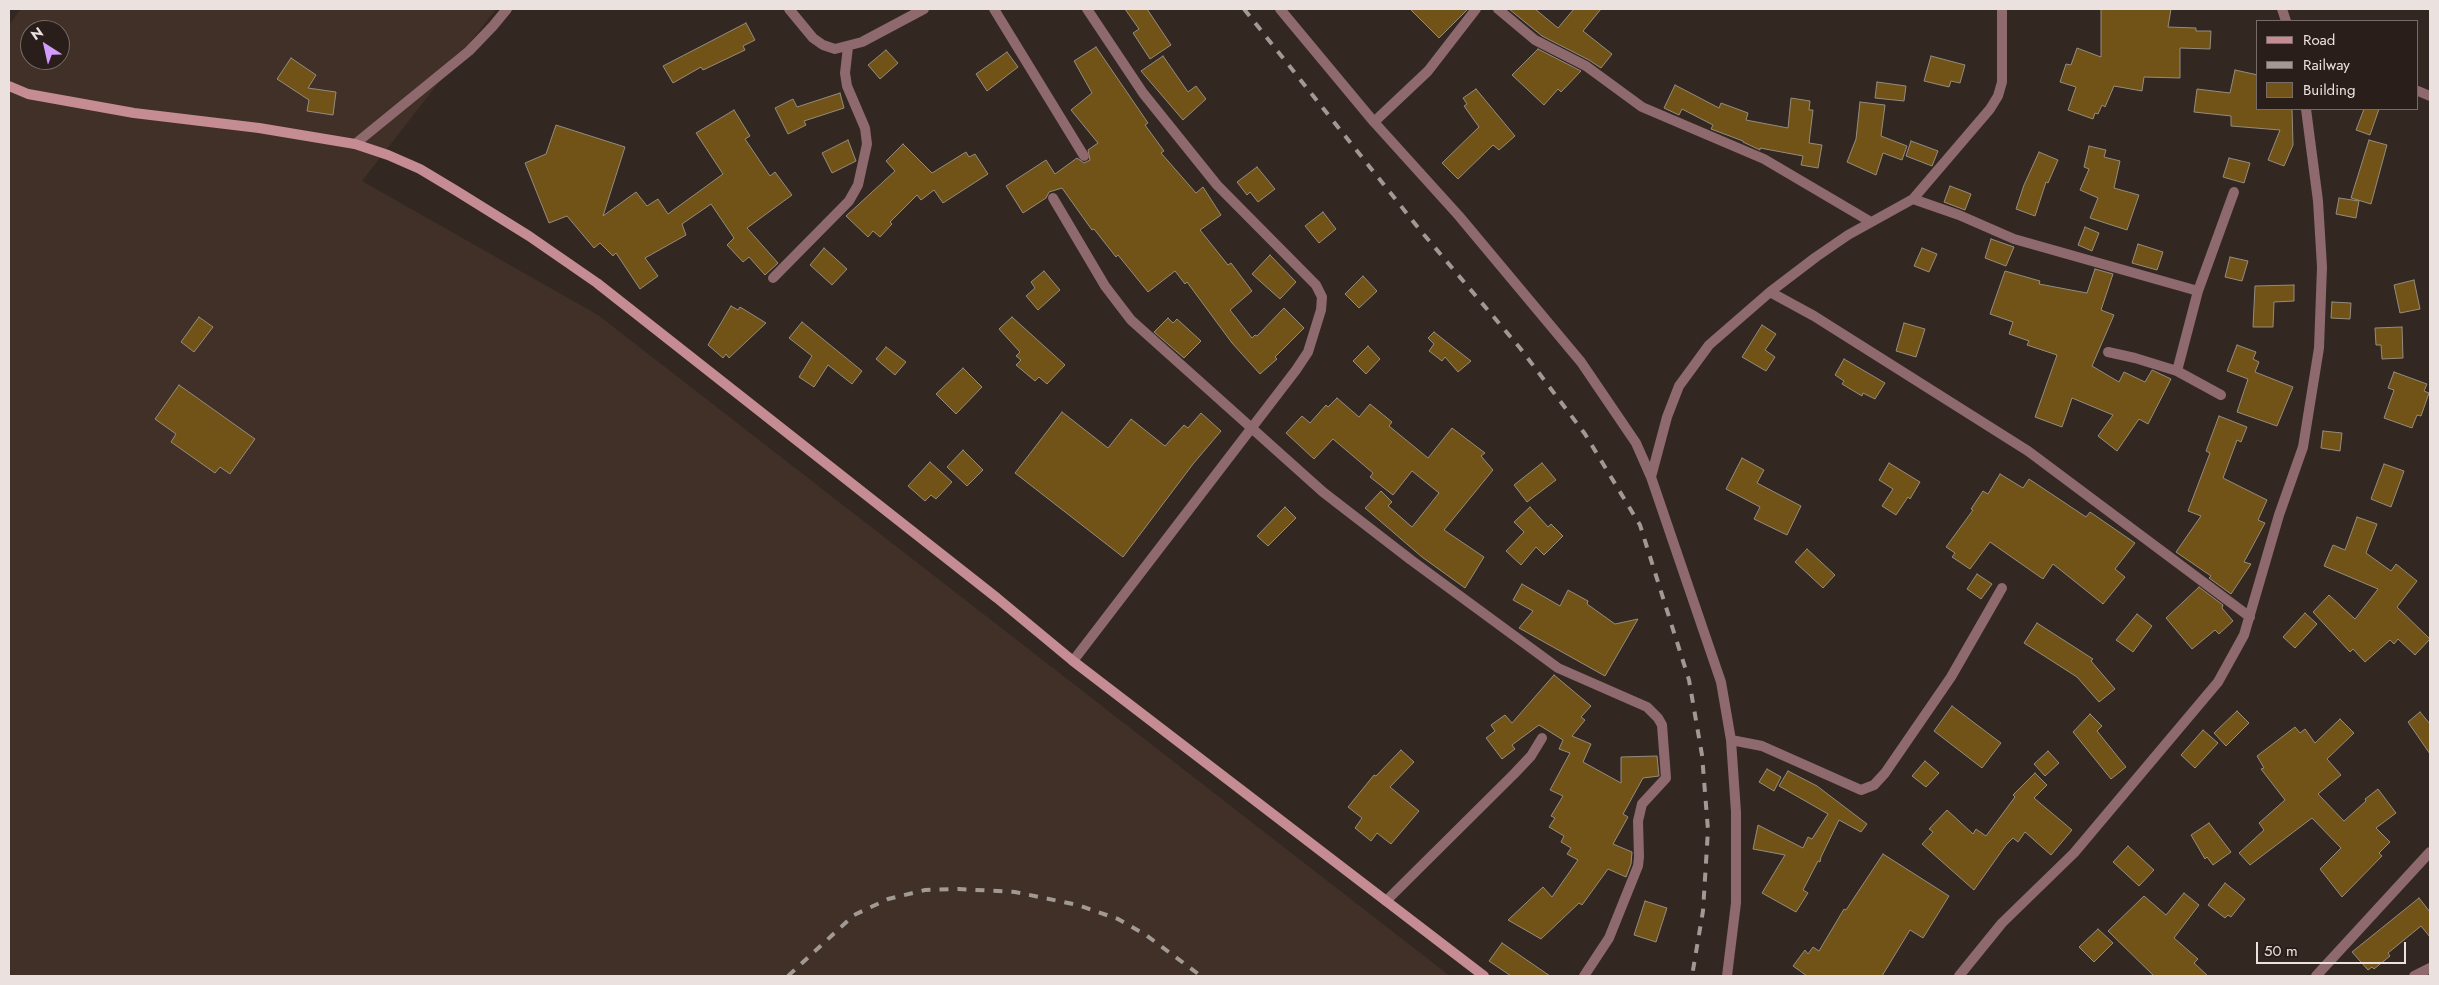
<!DOCTYPE html>
<style>
body{margin:0}
#map{position:relative;width:2439px;height:985px;overflow:hidden;background:#332722;font-family:Jost,sans-serif}
canvas{display:block}
.frame{position:absolute;inset:0;border:10px solid #ebe2df;pointer-events:none}
.legend{position:absolute;left:2256px;top:20px;width:162px;height:90px;box-sizing:border-box;background:#291e19;border:1px solid #776c68;margin:0;padding:6px 9px;list-style:none;font-size:15px;color:#ebe2df}
.legend li{display:flex;align-items:center;gap:10px;height:25px}
.legend b{width:25px;border:1px solid #776c68}
.north{position:absolute;left:20px;top:20px;width:50px;height:50px;box-sizing:border-box;background:#291e19;border:1px solid #776c68;border-radius:50%;rotate:325deg;font-size:14px;font-weight:700;line-height:20px;text-align:center;color:#ebe2df}
.north::after{content:'';display:block;margin:auto;width:18px;height:22px;background:#d29cfd;clip-path:polygon(50% 0,100% 100%,50% 72%,0 100%)}
.scale{position:absolute;left:2256px;top:942px;width:150px;height:22px;box-sizing:border-box;border:2px solid #ebe2df;border-top:0;padding-left:6px;font-size:15px;line-height:18px;white-space:nowrap;color:#ebe2df;-webkit-text-stroke:4px #291e19;paint-order:stroke}
</style>
<div id="map">
<canvas width="2439" height="985"></canvas>
<div class="frame"></div>
<ul class="legend">
<li><b style="height:6px;background:#c68c93"></b>Road</li>
<li><b style="height:6px;background:#a29894"></b>Railway</li>
<li><b style="height:14px;background:#725317"></b>Building</li>
</ul>
<div class="north">N</div>
<div class="scale">50 m</div>
</div>
<script>
const ctx = document.querySelector('canvas').getContext('2d');
ctx.lineJoin = 'round';
function fillPath(path, color) { ctx.fillStyle = color; ctx.fill(path, 'evenodd'); }
const shape = rows => new Path2D(rows.map(r => 'M' + r).join(''));
function strokePath(path, color, width, dash) { ctx.strokeStyle = color; ctx.lineWidth = width; ctx.lineCap = dash ? 'butt' : 'round'; ctx.setLineDash(dash || []); ctx.stroke(path); }
fillPath(shape([
 [21,9,496,9,362,181,598,315,1450,976,9,976,9,25],
 [30,30,60,30,60,60,30,60]
]), '#403027');
const building = shape([
 [1125,9,1147,9,1171,45,1150,59,1133,33,1139,29,1125,9],
 [1410,9,1468,9,1439,38,1410,9],
 [1509,9,1535,9,1558,28,1574,9,1601,9,1583,31,1612,54,1601,68,1589,60,1542,36,1509,9],
 [2101,9,2171,9,2168,27,2196,28,2196,31,2211,31,2210,49,2180,48,2180,78,2144,77,2142,91,2114,86,2105,107,2102,105,2098,114,2095,113,2093,119,2068,110,2076,87,2060,82,2066,64,2071,65,2077,48,2101,57,2101,9],
 [746,23,755,40,743,46,745,50,703,70,701,67,673,83,663,66,746,23],
 [1096,47,1148,123,1145,125,1164,151,1161,153,1196,193,1203,187,1221,215,1200,230,1228,265,1231,263,1252,291,1230,310,1252,338,1255,335,1257,336,1284,308,1304,328,1275,357,1277,359,1260,374,1232,343,1187,282,1185,284,1175,271,1148,292,1118,255,1116,257,1094,229,1092,230,1062,188,1049,192,1046,198,1023,213,1006,186,1046,160,1055,174,1077,158,1084,163,1090,160,1088,150,1098,143,1071,110,1092,93,1074,61,1096,47],
 [1538,49,1581,71,1561,92,1558,89,1544,105,1512,75,1538,49],
 [886,50,898,63,880,79,868,65,886,50],
 [1007,52,1018,67,987,91,976,74,1007,52],
 [1163,56,1188,92,1196,86,1206,99,1183,120,1141,71,1163,56],
 [1931,56,1965,65,1960,83,1951,81,1949,87,1924,81,1931,56],
 [291,58,316,75,308,88,336,92,333,115,307,111,309,100,277,79,291,58],
 [2235,70,2258,75,2258,109,2292,109,2293,145,2284,166,2268,160,2280,130,2231,126,2231,116,2194,112,2197,89,2230,93,2235,70],
 [1877,82,1906,86,1904,101,1875,98,1877,82],
 [1675,85,1719,108,1721,103,1748,113,1746,120,1788,128,1791,98,1810,101,1809,110,1813,110,1809,143,1822,145,1818,168,1801,165,1803,156,1760,148,1760,150,1743,142,1743,141,1711,129,1713,125,1682,109,1679,115,1664,108,1675,85],
 [1476,89,1515,136,1499,150,1493,145,1458,179,1442,163,1479,127,1464,106,1467,104,1463,98,1476,89],
 [840,93,844,108,804,121,806,125,788,134,775,108,793,99,797,107,840,93],
 [1860,102,1885,105,1881,136,1907,146,1902,160,1883,153,1876,175,1847,162,1856,139,1860,102],
 [2364,109,2379,109,2370,135,2356,130,2364,109],
 [734,110,750,136,745,139,770,176,775,172,792,195,747,228,778,263,765,275,749,257,743,262,727,245,734,238,711,204,682,224,686,235,645,258,658,276,640,289,616,253,613,256,600,243,594,248,567,216,549,223,525,163,546,154,556,125,625,147,603,216,636,192,647,206,658,199,668,214,723,174,696,133,734,110],
 [848,140,856,161,832,173,822,153,848,140],
 [2369,140,2387,145,2371,204,2351,198,2369,140],
 [1911,141,1938,151,1932,166,1906,156,1911,141],
 [903,144,932,173,966,152,969,157,975,154,988,174,943,203,934,190,921,200,917,195,890,222,892,224,880,237,873,231,868,237,846,216,895,171,886,161,903,144],
 [2089,146,2106,150,2104,157,2120,161,2114,188,2139,195,2127,230,2090,218,2098,198,2080,190,2089,169,2084,167,2089,146],
 [2039,152,2058,160,2048,183,2046,182,2035,216,2016,209,2024,185,2039,152],
 [2229,158,2250,163,2244,183,2223,177,2229,158],
 [1257,167,1275,189,1258,202,1250,192,1247,195,1237,182,1257,167],
 [1950,186,1971,194,1965,210,1944,202,1950,186],
 [2339,198,2359,201,2356,218,2336,214,2339,198],
 [1323,212,1336,229,1319,243,1305,226,1323,212],
 [2085,227,2099,233,2092,251,2078,245,2085,227],
 [1991,239,2014,247,2006,266,1985,258,1991,239],
 [2138,244,2163,252,2157,270,2132,263,2138,244],
 [824,248,847,269,832,285,810,265,824,248],
 [1922,248,1937,254,1929,272,1914,266,1922,248],
 [1270,255,1296,282,1280,299,1252,274,1270,255],
 [2230,257,2248,261,2242,281,2225,277,2230,257],
 [2095,269,2113,274,2101,310,2114,315,2092,366,2119,382,2124,372,2145,382,2152,370,2171,379,2148,424,2139,419,2117,451,2098,436,2113,415,2072,398,2062,427,2035,417,2057,355,2027,345,2029,341,2009,334,2013,322,1990,314,2005,271,2040,281,2039,284,2087,293,2095,269],
 [1044,271,1060,290,1038,310,1026,296,1035,288,1031,282,1044,271],
 [1363,276,1377,291,1359,308,1345,294,1363,276],
 [2414,280,2420,309,2400,313,2394,285,2414,280],
 [2294,285,2294,301,2274,302,2273,327,2253,327,2255,286,2294,285],
 [2332,302,2351,303,2350,319,2331,318,2332,302],
 [731,306,738,310,740,307,766,323,729,358,726,354,723,358,708,345,731,306],
 [199,317,213,327,194,352,181,342,199,317],
 [1012,317,1065,365,1047,384,1039,377,1035,381,1016,365,1021,360,1016,356,1020,352,999,329,1012,317],
 [1168,318,1173,323,1177,319,1201,341,1184,358,1154,332,1168,318],
 [802,322,862,371,852,384,828,365,814,387,799,377,812,356,789,338,802,322],
 [1904,323,1925,329,1916,357,1896,351,1904,323],
 [1762,325,1776,334,1765,350,1775,357,1766,371,1742,357,1762,325],
 [2402,327,2403,358,2382,359,2381,345,2376,345,2375,328,2402,327],
 [1434,332,1453,347,1471,361,1458,372,1445,357,1442,361,1429,351,1434,344,1428,338,1434,332],
 [2237,345,2256,352,2253,359,2259,362,2255,372,2293,387,2277,426,2237,412,2248,379,2227,371,2237,345],
 [1368,346,1380,359,1366,374,1353,361,1368,346],
 [886,347,906,362,895,375,876,359,886,347],
 [1844,359,1885,383,1875,399,1863,393,1862,396,1842,384,1844,381,1835,375,1844,359],
 [963,368,982,387,956,414,936,394,963,368],
 [2394,372,2427,384,2424,391,2429,393,2421,416,2417,415,2412,428,2384,418,2394,390,2388,388,2394,372],
 [179,385,255,439,230,474,220,467,215,473,171,442,176,434,155,419,179,385],
 [1337,398,1359,417,1370,404,1392,422,1389,426,1428,458,1452,428,1485,453,1481,456,1493,470,1444,530,1484,557,1465,588,1422,557,1365,508,1381,491,1392,502,1388,506,1412,527,1439,493,1412,471,1393,495,1370,477,1373,473,1333,439,1314,459,1286,433,1302,416,1310,423,1326,405,1328,407,1337,398],
 [1062,412,1108,448,1131,419,1165,446,1184,425,1188,428,1201,413,1221,431,1193,464,1123,557,1015,473,1062,412],
 [2219,416,2247,427,2241,442,2237,440,2223,478,2267,500,2258,520,2265,523,2244,562,2251,564,2231,594,2209,578,2211,576,2176,552,2201,516,2188,511,2210,453,2206,451,2219,416],
 [2323,431,2342,433,2340,451,2321,448,2323,431],
 [963,450,983,470,967,486,947,467,963,450],
 [1742,458,1764,470,1757,483,1801,506,1787,535,1754,519,1760,507,1726,489,1742,458],
 [930,462,952,482,936,499,931,495,925,501,908,486,930,462],
 [1542,463,1556,480,1527,502,1514,485,1542,463],
 [1889,463,1920,482,1910,499,1908,497,1896,515,1882,506,1893,489,1879,480,1889,463],
 [2384,464,2404,471,2391,507,2371,499,2384,464],
 [2000,474,2023,488,2029,479,2086,517,2090,512,2135,543,2115,569,2125,577,2103,604,2053,564,2043,579,1990,542,1970,569,1952,557,1955,553,1946,547,1973,510,1971,509,1983,491,1988,494,2000,474],
 [1285,507,1296,518,1268,546,1257,536,1285,507],
 [1530,507,1548,527,1551,524,1563,536,1544,555,1536,547,1521,565,1506,551,1524,532,1514,522,1530,507],
 [2357,517,2377,524,2366,553,2391,571,2396,564,2417,581,2397,607,2430,639,2415,655,2398,639,2394,644,2390,640,2365,662,2353,649,2350,652,2313,612,2329,595,2355,619,2378,589,2324,566,2333,545,2345,550,2357,517],
 [1807,549,1835,575,1823,588,1795,562,1807,549],
 [1977,574,1992,584,1981,599,1967,589,1977,574],
 [1522,584,1560,606,1568,590,1588,601,1587,604,1615,624,1638,619,1605,676,1519,628,1533,611,1513,600,1522,584],
 [2199,587,2223,605,2222,608,2233,621,2219,634,2215,630,2192,649,2166,618,2199,587],
 [2305,613,2317,624,2295,648,2283,637,2305,613],
 [2137,614,2152,626,2133,652,2116,640,2137,614],
 [2037,623,2093,659,2091,661,2115,689,2099,702,2077,677,2024,643,2037,623],
 [1554,675,1591,706,1581,717,1585,720,1572,736,1591,744,1583,762,1621,783,1621,757,1657,756,1659,776,1643,778,1623,814,1628,817,1613,844,1632,852,1631,864,1626,877,1608,869,1582,905,1579,903,1541,939,1508,920,1543,887,1552,897,1578,860,1567,854,1571,848,1561,842,1564,836,1549,827,1555,818,1551,816,1563,796,1550,790,1570,753,1559,749,1563,740,1539,725,1512,745,1515,749,1502,759,1486,738,1495,731,1491,725,1505,715,1512,723,1554,675],
 [1952,706,2001,743,1982,768,1934,731,1952,706],
 [2237,711,2249,723,2226,746,2214,733,2237,711],
 [2420,712,2430,724,2430,754,2408,722,2420,712],
 [2090,714,2102,726,2097,731,2126,767,2111,779,2073,732,2090,714],
 [2340,719,2354,733,2327,759,2341,775,2318,794,2344,821,2366,801,2365,799,2378,789,2396,813,2376,828,2390,842,2379,853,2382,856,2342,897,2320,869,2341,848,2312,818,2250,865,2239,853,2264,830,2259,823,2285,800,2261,769,2264,768,2257,756,2295,727,2300,733,2305,729,2315,743,2340,719],
 [2203,730,2218,743,2195,768,2181,755,2203,730],
 [1401,750,1414,762,1390,787,1419,811,1391,844,1377,833,1371,841,1355,828,1362,818,1348,807,1374,775,1376,776,1401,750],
 [2048,751,2059,763,2045,776,2034,764,2048,751],
 [1925,761,1939,773,1926,787,1912,776,1925,761],
 [1767,769,1781,777,1774,791,1759,782,1767,769],
 [1788,771,1817,786,1867,824,1861,832,1839,820,1821,857,1820,862,1818,861,1803,890,1808,893,1796,912,1762,893,1785,855,1753,849,1758,825,1803,848,1808,837,1812,839,1828,814,1779,786,1788,771],
 [2035,773,2047,785,2034,798,2072,830,2051,855,2025,832,2018,842,2013,838,2006,845,1974,890,1922,844,1933,832,1929,829,1947,810,1973,834,1976,829,1986,836,2015,797,2013,795,2035,773],
 [2209,823,2231,852,2213,865,2207,857,2205,859,2191,835,2209,823],
 [2128,846,2154,870,2139,886,2113,862,2128,846],
 [1883,854,1949,896,1923,938,1910,930,1882,976,1807,976,1793,966,1805,950,1808,954,1813,947,1819,951,1844,909,1846,910,1883,854],
 [2225,883,2245,899,2231,917,2228,915,2225,918,2208,905,2225,883],
 [2184,893,2199,905,2174,938,2198,959,2194,963,2208,976,2154,976,2108,931,2144,896,2166,915,2184,893],
 [2419,898,2430,912,2430,937,2421,926,2388,953,2390,956,2374,969,2372,967,2368,970,2352,952,2419,898],
 [1645,901,1667,908,1656,942,1634,935,1645,901],
 [2098,929,2113,943,2094,962,2079,947,2098,929],
 [1502,943,1550,976,1511,976,1489,961,1502,943]
]);
fillPath(building, '#725317');
strokePath(building, '#948c7f', 1);
strokePath(shape([
 [789,9,813,38,823,45,835,49,862,42,924,9],
 [994,9,1084,156],
 [1280,9,1374,122,1459,216,1581,362,1636,443,1651,477,1721,682,1731,740,1736,812,1736,903,1727,976],
 [1498,9,1535,40,1586,66,1642,107,1764,159,1871,222],
 [2282,9,2286,21],
 [2418,91,2430,96],
 [1374,122,1428,71,1476,9],
 [355,144,469,51,493,26,507,9],
 [1053,198,1105,286,1131,320,1323,492,1411,560,1558,668,1647,707,1658,718,1662,725,1666,778,1642,804,1638,821,1639,857,1638,866,1609,938,1584,976],
 [1913,199,1959,215,2014,239,2198,291],
 [773,278,849,201,858,185,867,144,865,128,847,86,845,73,848,47],
 [1770,292,1814,316,2028,451,2250,617],
 [2108,352,2135,358,2177,371,2221,395],
 [2177,371,2198,291,2234,192],
 [1651,477,1667,417,1679,386,1709,345,1770,292,1816,257,1848,235,1913,199,1990,109,1998,96,2002,82,2002,9],
 [1073,661,1296,370,1308,352,1321,310,1322,297,1316,285,1217,185,1143,93,1087,9],
 [1731,740,1762,746,1861,790,1874,785,1885,773,1951,677,2002,588],
 [1386,901,1514,774,1531,756,1542,738],
 [1959,976,2002,923,2074,853,2218,682,2244,635,2279,515,2303,447,2319,348,2322,267,2318,201,2306,109],
 [2316,976,2430,852],
 [2414,976,2430,968]
]), '#8e696d', 10);
strokePath(shape([
 [9,86,28,94,134,113,259,128,355,144,388,155,420,169,455,190,529,236,597,283,997,598,1073,661,1484,976]
]), '#c68c93', 10);
strokePath(shape([
 [1244,9,1420,230,1520,348,1585,434,1640,525,1689,680,1702,755,1708,830,1703,911,1692,976],
 [788,976,854,915,888,899,925,890,959,889,1015,892,1078,905,1118,919,1146,935,1201,976]
]), '#a29894', 4, [9, 9]);
</script>
